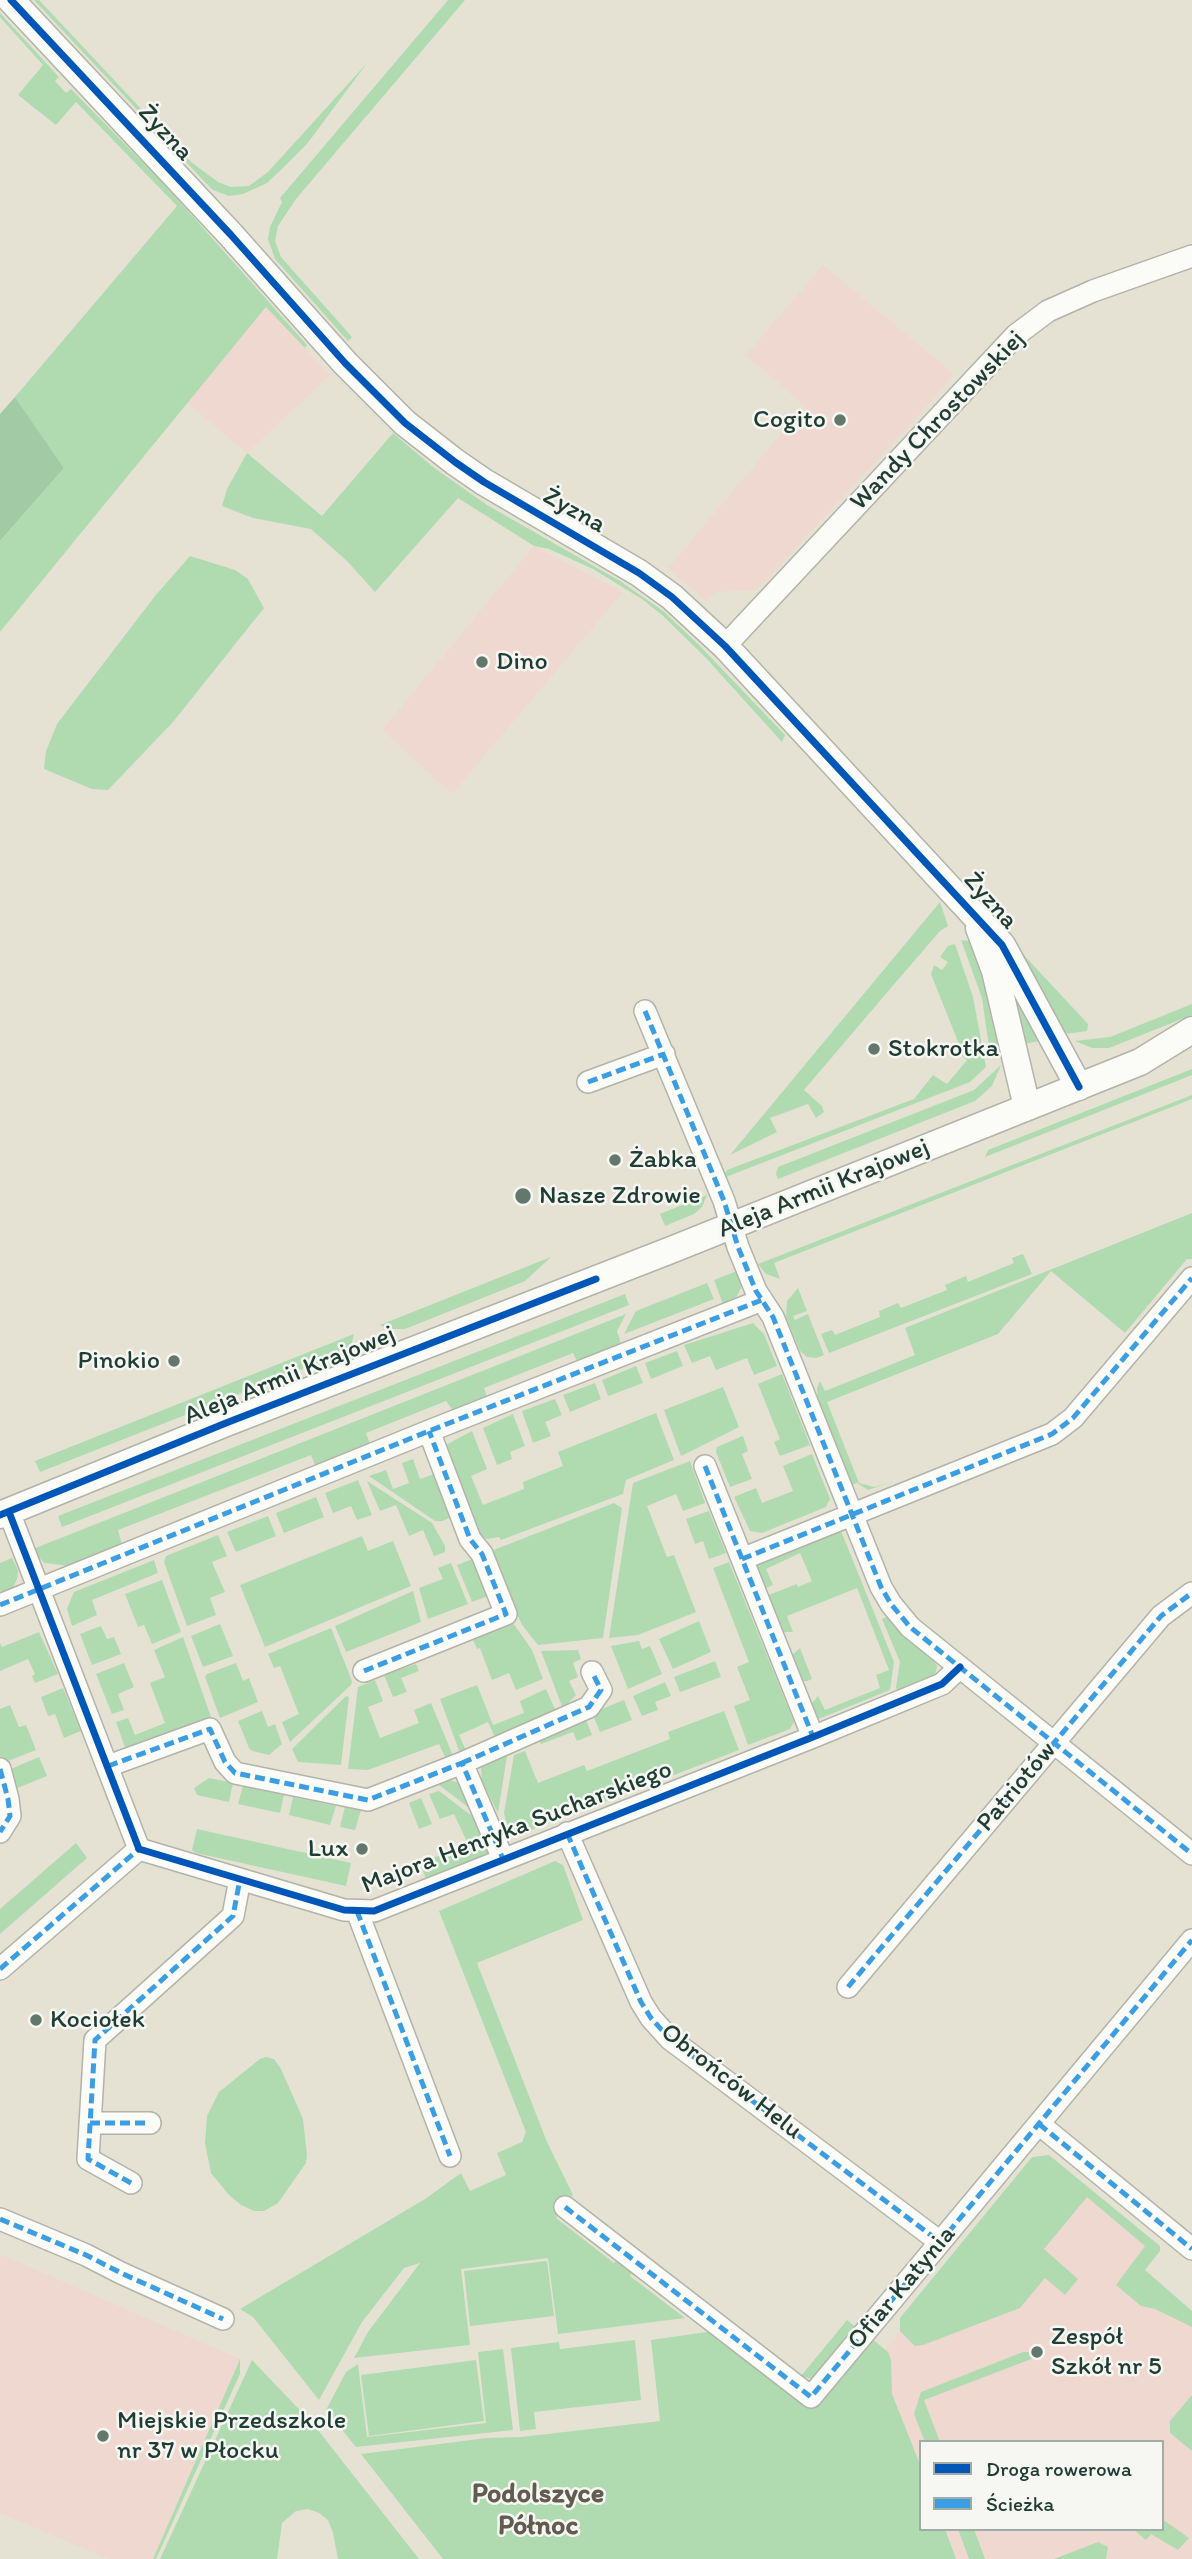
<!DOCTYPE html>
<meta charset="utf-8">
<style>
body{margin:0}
#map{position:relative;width:1192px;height:2559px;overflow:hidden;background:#e5e2d3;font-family:Itim,sans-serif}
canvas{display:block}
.legend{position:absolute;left:919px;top:2440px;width:245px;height:91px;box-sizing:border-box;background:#f6f6f2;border:2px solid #a0aca6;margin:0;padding:9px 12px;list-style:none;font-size:21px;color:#1f3d34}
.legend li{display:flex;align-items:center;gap:14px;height:35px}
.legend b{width:35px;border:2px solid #a0aca6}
</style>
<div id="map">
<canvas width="1192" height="2559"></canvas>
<ul class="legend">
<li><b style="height:9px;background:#0057b8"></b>Droga rowerowa</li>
<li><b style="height:9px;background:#3c9ee2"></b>Ścieżka</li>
</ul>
</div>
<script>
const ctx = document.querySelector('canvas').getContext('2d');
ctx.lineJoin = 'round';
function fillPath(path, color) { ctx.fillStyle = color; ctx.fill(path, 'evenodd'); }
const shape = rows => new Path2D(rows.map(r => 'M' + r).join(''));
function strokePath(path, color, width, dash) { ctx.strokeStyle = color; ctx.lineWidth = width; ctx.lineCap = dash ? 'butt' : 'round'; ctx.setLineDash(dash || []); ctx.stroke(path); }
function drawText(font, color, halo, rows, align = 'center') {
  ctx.font = font + ' Itim,sans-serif'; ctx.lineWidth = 5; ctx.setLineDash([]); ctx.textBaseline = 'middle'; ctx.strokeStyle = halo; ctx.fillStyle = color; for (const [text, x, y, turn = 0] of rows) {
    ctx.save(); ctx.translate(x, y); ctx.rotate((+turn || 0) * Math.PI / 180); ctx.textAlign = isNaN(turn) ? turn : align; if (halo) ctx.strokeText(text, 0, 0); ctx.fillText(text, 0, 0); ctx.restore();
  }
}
fillPath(shape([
 [823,265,954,374,920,414,757,590,716,592,706,601,668,568,805,406,746,355],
 [267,307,330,375,247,453,186,402],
 [534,546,623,592,452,794,382,730],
 [1038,2165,1058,2165,1159,2248,1143,2268,1192,2311,1192,2559,921,2559,939,2529,1162,2529,1162,2442,921,2442,921,2482,874,2363],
 [0,2254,240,2359,153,2559,108,2559,0,2513]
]), '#efd8d0');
fillPath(shape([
 [34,0,39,0,191,162,218,182,231,187,249,186,268,172,367,63,307,144,283,168,267,183,243,194,229,196,213,190,203,180],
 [448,0,465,0,296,199,278,226,275,241,281,257,352,337,348,341,275,259,268,239,270,227,282,202,280,198],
 [0,13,59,77,55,81,66,93,71,89,164,184,307,345,305,348,266,307,0,632,0,541,64,468,15,397,177,206,76,102,56,125,18,95,43,65,0,17],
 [393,433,433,467,487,505,620,581,663,611,700,646,785,735,782,742,706,658,662,615,642,599,593,569,549,549,534,546,458,498,375,592,347,561,311,529,253,518,222,506,227,489,247,453,322,516],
 [190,556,235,570,248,579,264,608,173,722,108,790,92,789,44,769,46,751,57,724,155,596],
 [940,902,948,926,940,931,890,989,804,1090,822,1106,824,1112,816,1118,808,1104,770,1118,777,1132,730,1155],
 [961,940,969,941,980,964,1001,1049,996,1051,989,1047,982,998],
 [955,944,973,997,986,1067,970,1082,726,1177,724,1175,727,1170,914,1099,933,1075,947,1084,967,1060,955,1050,959,1044,931,974,934,965,942,970,948,962,940,957,948,946],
 [1021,952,1088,1024,1087,1031,1065,1034],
 [1011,985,1039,1041,1024,1044],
 [1192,1004,1192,1015,1109,1048,1092,1048,1075,1041,1110,1037],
 [1001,1065,992,1086,975,1101,778,1179,776,1174,778,1167,974,1090],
 [1192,1069,1192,1075,985,1157,988,1150],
 [1192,1095,1192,1099,774,1263,780,1279,766,1274,758,1264],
 [707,1195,702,1207,694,1214,665,1226,660,1214],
 [1192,1213,1192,1259,1187,1259,1125,1333,1051,1271,998,1334,827,1402,859,1483,874,1487,888,1483,868,1490,857,1483,852,1485,818,1400,817,1388,820,1381,825,1391,915,1355,905,1328],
 [1023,1254,1032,1274,829,1353,821,1334,832,1330,835,1335,880,1317,879,1311,898,1303,901,1308,947,1290,945,1285,966,1276,968,1282,1014,1263,1012,1258],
 [551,1257,525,1281,405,1329,389,1329,380,1325],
 [737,1271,741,1279,741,1288,737,1296,724,1307,714,1280],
 [707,1283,714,1299,624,1334,636,1311],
 [798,1288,807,1311,793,1316,795,1320,808,1314,824,1355,816,1358,807,1357,800,1351,786,1317,787,1301],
 [625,1294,629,1305,62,1527,58,1516],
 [626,1314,617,1331,622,1347,579,1365,573,1353,484,1388,488,1400,455,1413,446,1401,366,1433,371,1447,317,1470,311,1455,118,1530,122,1545,69,1566,45,1563,38,1557,33,1549],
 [753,1323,764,1334,777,1366,754,1375,747,1358,716,1370,710,1356,692,1363,684,1345],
 [354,1334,351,1347,343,1353,40,1472,35,1461],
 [677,1351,683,1366,651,1379,645,1363],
 [636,1366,643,1383,608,1396,602,1380],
 [782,1374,810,1445,780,1456,774,1442,780,1439,758,1384],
 [595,1383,601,1399,570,1412,563,1395],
 [723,1387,739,1427,681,1456,664,1410],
 [555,1399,562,1415,545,1422,551,1436,533,1443,522,1411],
 [656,1413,674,1460,626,1480,623,1494,501,1540,499,1537,487,1539,478,1534,442,1447,472,1431,487,1469,471,1476,483,1505,524,1489,523,1482,563,1466,558,1452],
 [513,1414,525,1446,510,1452,512,1459,497,1465,483,1428],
 [743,1436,748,1451,742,1454,752,1479,730,1487,716,1452,717,1447],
 [812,1454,830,1499,826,1507,762,1533,750,1531,734,1497,756,1488,762,1503,793,1491,783,1466],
 [413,1459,420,1479,437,1473,454,1516,442,1521,435,1521,369,1476,386,1470,393,1489,409,1483,402,1463],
 [690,1461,705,1503,683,1511,676,1494,647,1506,667,1557,674,1555,696,1612,638,1635,609,1638,633,1483],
 [358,1480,372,1515,357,1520,351,1506,333,1513,325,1493],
 [367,1481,432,1523,445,1546,445,1552,434,1556,423,1530,409,1536,396,1505,380,1511],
 [316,1497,324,1517,284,1533,276,1513],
 [614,1503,622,1508,603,1638,538,1645,522,1625,516,1612,491,1551],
 [709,1511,726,1553,709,1559,703,1541,695,1544,686,1519],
 [268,1516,276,1536,236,1552,227,1532],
 [839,1526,894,1662,890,1690,816,1720,809,1707,818,1696,825,1710,880,1688,876,1675,889,1670,857,1588,787,1616,793,1632,783,1632,780,1631,766,1596,797,1584,798,1587,812,1581,800,1553,766,1569,773,1585,764,1589,757,1569,758,1563],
 [218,1535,227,1556,212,1562,225,1592,210,1598,216,1615,187,1626,164,1562,166,1556],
 [362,1536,368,1551,393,1541,411,1586,265,1647,240,1585],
 [12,1558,18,1570,17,1579,13,1588,2,1596,0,1589,0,1563],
 [475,1558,491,1595,472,1602,457,1565],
 [154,1560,158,1573,92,1600,97,1615,72,1626,67,1609,74,1592],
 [729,1562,794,1722,790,1729,748,1745,734,1706,750,1700,737,1667,749,1662,713,1568],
 [451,1563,468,1604,428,1619,419,1588,443,1579,438,1568],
 [162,1580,181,1632,152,1644,144,1625,138,1627,125,1594],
 [413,1591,421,1622,346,1652,335,1626],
 [887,1617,931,1657,937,1666,935,1675,899,1693,896,1687,900,1662,882,1619],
 [699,1621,711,1652,673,1669,659,1639],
 [513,1623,532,1650,543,1679,516,1690,509,1673,492,1680,480,1648,477,1649,472,1638],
 [220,1624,233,1656,203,1667,191,1636],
 [101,1626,107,1639,114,1637,121,1654,92,1665,80,1634],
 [331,1628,352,1681,351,1685,290,1742,282,1722,299,1714,280,1666,274,1668,268,1654],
 [39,1632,58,1674,35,1683,32,1676,35,1674,28,1659,0,1671,0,1643,2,1647],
 [183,1637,212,1720,126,1750,116,1722,128,1718,135,1735,165,1723,150,1683,165,1677,154,1650],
 [639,1641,642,1649,650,1646,662,1674,628,1689,611,1646],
 [800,1648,812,1679,807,1681,802,1681,791,1656],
 [578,1650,581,1659,573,1663,578,1677,569,1681,576,1695,563,1709,541,1651],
 [715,1661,721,1677,680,1692,674,1677],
 [124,1663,134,1687,118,1694,124,1710,112,1714,96,1674],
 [236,1663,243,1681,249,1678,258,1702,220,1718,205,1677,207,1674],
 [416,1664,419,1671,401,1678,407,1692,393,1697,384,1675],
 [375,1680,383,1701,368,1707,380,1738,419,1723,414,1710,431,1703,454,1758,447,1761,439,1744,368,1770,348,1769,358,1687],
 [665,1682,671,1696,655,1702,658,1710,642,1716,633,1696],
 [477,1685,493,1725,524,1713,520,1701,546,1689,557,1714,496,1740,488,1722,459,1735,467,1753,461,1756,440,1699],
 [63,1688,81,1731,64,1738,55,1714,48,1716,41,1697],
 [346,1696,349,1697,341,1765,298,1762,292,1749],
 [624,1700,632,1720,600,1732,592,1713],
 [10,1705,19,1727,26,1725,36,1750,3,1763,0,1756,0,1709],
 [262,1711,268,1727,275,1724,282,1744,269,1755,252,1751,249,1748,238,1721],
 [724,1711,739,1750,518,1835,508,1829,504,1813,514,1755,525,1751,538,1783,584,1765,587,1771,670,1739,668,1732],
 [584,1715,592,1735,577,1741,573,1732,541,1744,537,1736],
 [506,1753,507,1756,498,1813,482,1781,481,1769,484,1762],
 [39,1757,47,1776,15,1789,6,1771],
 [209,1778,233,1783,229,1802,197,1795,194,1788],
 [446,1779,460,1783,477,1814,439,1785,428,1789,427,1786],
 [243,1786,284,1795,280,1813,238,1804],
 [439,1791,485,1826,490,1851,486,1855,426,1879,420,1863,468,1844,454,1814,440,1819,429,1794],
 [293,1797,336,1806,330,1825,289,1815],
 [421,1798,432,1824,419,1829,409,1803],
 [345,1807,361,1810,355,1830,340,1827],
 [197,1829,351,1863,346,1886,196,1853,192,1850],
 [76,1843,87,1858,0,1934,0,1909],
 [555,1861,563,1865,566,1873,583,1920,477,1963,547,2142,573,2195,556,2218,614,2263,620,2256,636,2268,630,2276,685,2318,558,2334,548,2258,461,2269,470,2345,354,2358,368,2332,420,2263,404,2268,362,2322,319,2400,253,2317,240,2309,425,2199,461,2173,470,2191,506,2175,497,2153,522,2142,526,2132,439,1911],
 [266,2057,274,2059,281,2069,303,2119,307,2155,306,2163,278,2203,264,2211,254,2211,241,2205,229,2195,211,2173,205,2143,207,2116,219,2092,260,2059],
 [1049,2155,1160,2246,1160,2251,1145,2270,1192,2311,1192,2327,1155,2309,1141,2306,1116,2285,1145,2246,1087,2197,1044,2249,1078,2279,1065,2295,1045,2278,1020,2308,923,2345,915,2346,900,2331,900,2318,1032,2157],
 [547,2261,554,2316,470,2326,464,2271],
 [847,2320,857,2328,812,2379,801,2376],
 [714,2331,814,2407,871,2338,888,2352,891,2360,892,2394,921,2467,921,2529,945,2529,956,2559,443,2559,361,2454,487,2438,521,2437,660,2421,651,2340],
 [635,2340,641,2400,534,2412,536,2429,520,2431,511,2348,559,2342,560,2349],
 [503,2349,513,2430,356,2447,326,2410,346,2372,358,2364,367,2437,486,2423,478,2352],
 [1023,2352,1029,2352,1034,2358,924,2400,940,2442,925,2442,914,2414,921,2392],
 [240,2359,240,2374,156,2559,153,2559],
 [252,2360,314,2425,419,2559,338,2559,333,2533,328,2520,319,2513,308,2509,296,2511,282,2523,277,2559,160,2559],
 [476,2360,484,2421,369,2436,361,2375],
 [1192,2395,1192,2451,1170,2433,1170,2421],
 [1162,2519,1189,2538,1178,2550,1151,2534,1146,2540,1133,2529,1162,2529],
 [958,2529,974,2529,985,2559,969,2559],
 [1098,2542,1108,2547,1106,2559,1054,2559]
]), '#b0dbb1');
fillPath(shape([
 [15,397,64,468,0,541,0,414]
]), '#a2caa4');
const minor = shape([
 [725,646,1016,335,1048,311,1093,291,1192,256],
 [645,1011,724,1201,738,1247,756,1291,773,1317,881,1587,891,1604,910,1627,1192,1854],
 [588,1082,664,1054],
 [705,1466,813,1737],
 [9,1512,139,1849,344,1910,374,1911,813,1737,942,1684,960,1667],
 [742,1559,1052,1434,1073,1418,1192,1278],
 [0,1605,429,1431,762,1300],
 [364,1671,506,1614,482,1554,470,1539,429,1431],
 [462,1763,589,1707,601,1690,592,1672],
 [108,1766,210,1729,225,1762,235,1773,368,1800,462,1763,503,1859],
 [0,1769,8,1799,10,1816,0,1832],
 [567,1833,641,2002,651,2018,670,2039,940,2242],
 [357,1911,450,2156],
 [0,1969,139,1849],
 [848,1987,1161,1616,1192,1593],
 [90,2123,150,2123],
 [1039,2124,1192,2249],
 [131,2183,88,2159,95,2040,233,1916,240,1879],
 [565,2207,811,2397,1192,1940],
 [0,2219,86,2255,121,2273,223,2319]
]);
const tertiary = shape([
 [11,0,231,235,345,363,405,423,455,462,484,482,639,573,672,597,725,646,1002,945,1079,1087],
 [979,928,995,971,1027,1107],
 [0,1515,226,1423,671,1250,1140,1062,1192,1030]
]);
strokePath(minor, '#b2b3a9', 24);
strokePath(tertiary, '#b2b3a9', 29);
strokePath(minor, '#fbfbf8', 21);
strokePath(tertiary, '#fbfbf8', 26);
strokePath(shape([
 [645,1011,724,1201,738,1247,756,1291,773,1317,881,1587,891,1604,910,1627,1192,1854],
 [588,1082,664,1054],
 [705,1466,813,1737],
 [742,1559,1052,1434,1073,1418,1192,1278],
 [0,1605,429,1431,762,1300],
 [364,1671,506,1614,482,1554,470,1539,429,1431],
 [462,1763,589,1707,601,1690,592,1672],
 [108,1766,210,1729,225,1762,235,1773,368,1800,462,1763,503,1859],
 [0,1769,8,1799,10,1816,0,1832],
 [567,1833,641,2002,651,2018,670,2039,940,2242],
 [357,1911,450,2156],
 [0,1969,139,1849],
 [848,1987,1161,1616,1192,1593],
 [90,2123,150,2123],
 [1039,2124,1192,2249],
 [131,2183,88,2159,95,2040,233,1916,240,1879],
 [565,2207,811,2397,1192,1940],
 [0,2219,86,2255,121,2273,223,2319]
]), '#3c9ee2', 5, [10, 5]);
strokePath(shape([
 [11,0,231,235,345,363,405,423,455,462,484,482,639,573,672,597,725,646,1002,945,1079,1087],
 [9,1512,139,1849,344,1910,374,1911,813,1737,942,1684,960,1667],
 [0,1515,226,1423,596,1279]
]), '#0057b8', 7);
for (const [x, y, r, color] of [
 [840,420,7,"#64776c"],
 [482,662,7,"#64776c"],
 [874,1049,7,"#64776c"],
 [615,1160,7,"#64776c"],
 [523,1196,9,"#64776c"],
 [174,1361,7,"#64776c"],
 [362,1849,7,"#64776c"],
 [36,2020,7,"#64776c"],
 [1037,2352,7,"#64776c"],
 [103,2436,7,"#64776c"]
]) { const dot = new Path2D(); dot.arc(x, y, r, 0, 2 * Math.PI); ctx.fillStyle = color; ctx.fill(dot); strokePath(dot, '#f6f6f2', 2.5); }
drawText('26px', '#1f3d34', '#f6f6f2', [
 ["Żyzna",165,133,47],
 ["Wandy Chrostowskiej",938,421,-46],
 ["Żyzna",574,511,29],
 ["Żyzna",990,901,48],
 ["Aleja Armii Krajowej",824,1189,-22],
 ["Aleja Armii Krajowej",290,1376,-22],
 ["Patriotów",1017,1787,-50],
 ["Majora Henryka Sucharskiego",517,1828,-21],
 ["Obrońców Helu",731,2082,38],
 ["Ofiar Katynia",902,2288,-50]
]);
drawText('26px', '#1f3d34', '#f6f6f2', [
 ["Cogito",826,420,"right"],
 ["Dino",496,662],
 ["Stokrotka",888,1049],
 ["Żabka",629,1160],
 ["Nasze Zdrowie",539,1196],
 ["Pinokio",160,1361,"right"],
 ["Lux",348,1849,"right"],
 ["Kociołek",50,2020],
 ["Zespół",1051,2337],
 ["Szkół nr 5",1051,2367],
 ["Miejskie Przedszkole",117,2421],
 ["nr 37 w Płocku",117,2451]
], 'left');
drawText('bold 28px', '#625b50', '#f6f6f2', [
 ["Podolszyce",538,2495],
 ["Północ",538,2527]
]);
</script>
